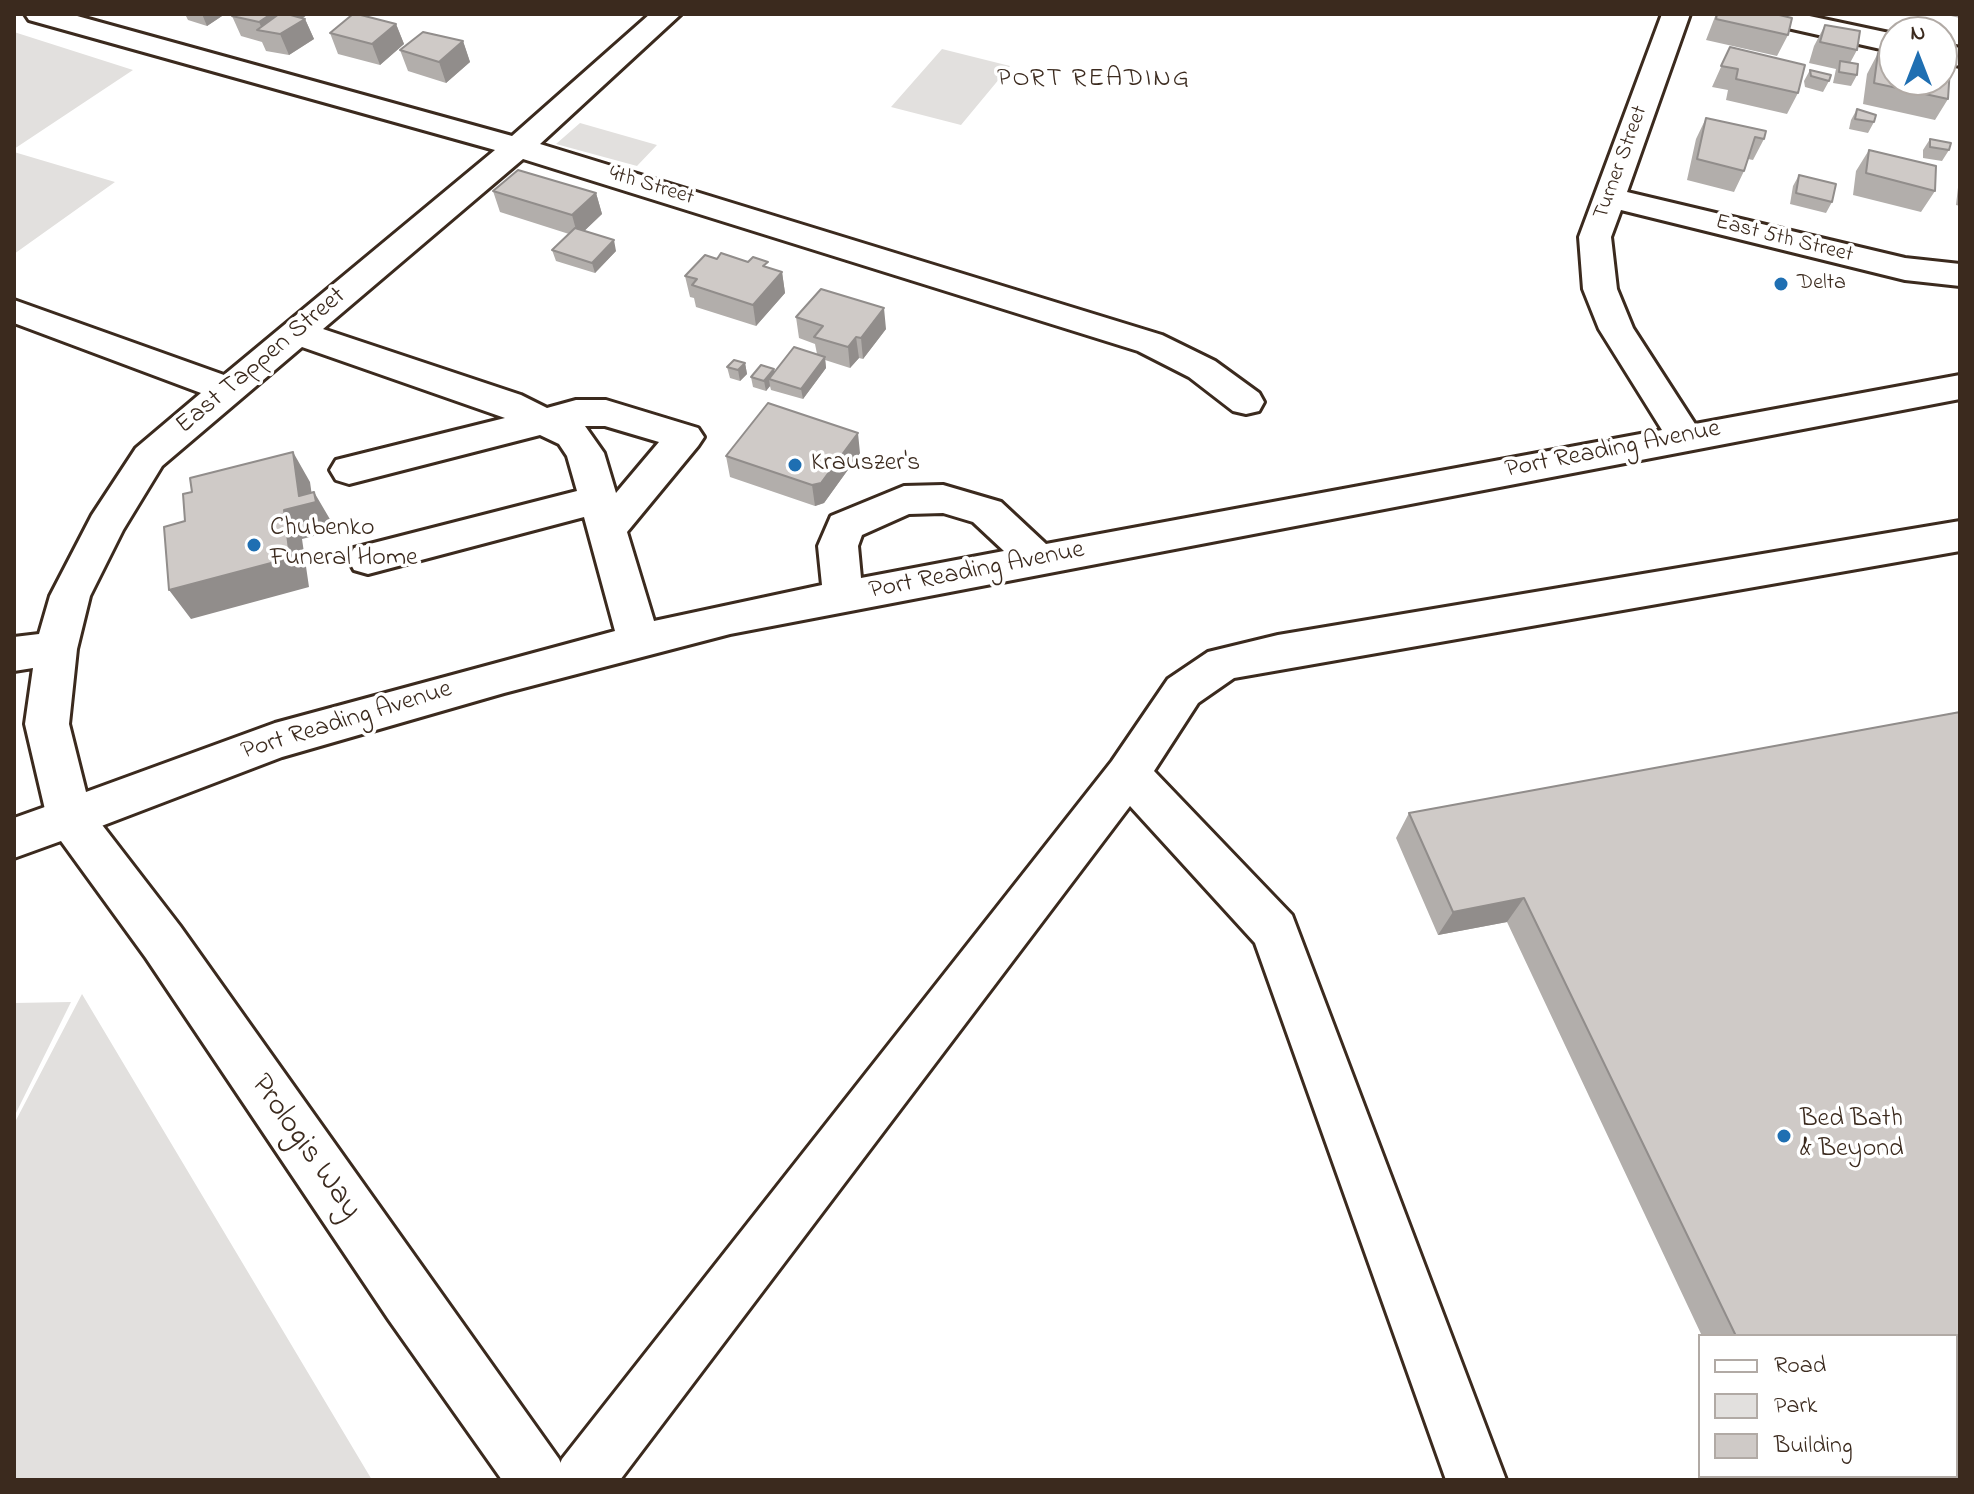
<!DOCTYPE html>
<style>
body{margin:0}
#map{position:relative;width:1974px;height:1494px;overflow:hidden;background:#fff;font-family:"Indie Flower",sans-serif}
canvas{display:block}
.frame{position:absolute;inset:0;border:16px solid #3b2a1e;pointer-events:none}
.legend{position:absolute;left:1698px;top:1334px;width:260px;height:144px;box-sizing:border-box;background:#fff;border:2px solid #b1aaa5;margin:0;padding:10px 14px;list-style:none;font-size:24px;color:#3b2a1e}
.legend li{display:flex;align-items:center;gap:16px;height:40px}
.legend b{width:40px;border:2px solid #b1aaa5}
.north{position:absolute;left:1878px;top:16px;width:80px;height:80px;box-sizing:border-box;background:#fff;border:2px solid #b1aaa5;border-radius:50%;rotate:0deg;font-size:22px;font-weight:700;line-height:32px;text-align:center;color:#3b2a1e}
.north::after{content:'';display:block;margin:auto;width:28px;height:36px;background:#1f6fb2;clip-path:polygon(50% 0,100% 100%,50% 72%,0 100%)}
</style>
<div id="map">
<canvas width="1974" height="1494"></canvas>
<div class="frame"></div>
<ul class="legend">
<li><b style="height:10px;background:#fff"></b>Road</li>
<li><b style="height:22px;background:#e2e0de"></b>Park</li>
<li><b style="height:22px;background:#cfcac7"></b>Building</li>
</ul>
<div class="north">N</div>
</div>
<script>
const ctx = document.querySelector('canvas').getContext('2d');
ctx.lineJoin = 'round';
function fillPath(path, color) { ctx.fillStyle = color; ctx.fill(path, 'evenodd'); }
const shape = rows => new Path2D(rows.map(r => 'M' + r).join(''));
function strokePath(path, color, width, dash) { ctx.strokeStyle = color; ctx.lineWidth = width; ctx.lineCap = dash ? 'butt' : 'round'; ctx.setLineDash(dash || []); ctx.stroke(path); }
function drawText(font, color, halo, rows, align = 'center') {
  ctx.font = font + ' "Indie Flower",sans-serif'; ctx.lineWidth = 7; ctx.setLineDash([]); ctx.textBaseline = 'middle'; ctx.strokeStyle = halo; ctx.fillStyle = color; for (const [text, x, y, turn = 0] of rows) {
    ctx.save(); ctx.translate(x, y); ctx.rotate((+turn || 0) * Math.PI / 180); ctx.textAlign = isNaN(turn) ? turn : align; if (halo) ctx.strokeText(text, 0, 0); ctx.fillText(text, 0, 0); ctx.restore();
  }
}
fillPath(shape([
 [14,32,133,70,14,149],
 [942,49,1010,66,961,125,891,107],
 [580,123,657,145,637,166,556,144],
 [14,152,115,182,14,254],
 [82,994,372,1480,14,1480,14,1124],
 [71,1002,14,1117,14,1003]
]), '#e2e0de');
const minor = shape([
 [25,14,70,14,512,136,650,14,681,14,540,144,1162,335,1215,361,1259,393,1264,402,1259,411,1246,414,1233,411,1189,377,1138,351,523,159,323,329,521,395,547,408,576,400,606,400,698,428,704,437,698,446,627,532,654,621,822,585,818,546,831,516,904,486,943,485,1001,502,1046,544,1662,430,1599,329,1583,289,1579,237,1662,14,1690,14,1627,192,1905,258,1960,264,1960,286,1905,280,1621,210,1611,237,1617,289,1633,328,1695,424,1960,375,1960,399,730,634,504,693,282,757,70,838,54,832,47,818,25,724,33,668,14,671,14,637,39,634,50,596,92,515,136,448,201,393,14,323,14,300,224,375,495,150,29,20,25,14],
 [302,347,505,418,336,460,330,470,336,480,349,484,540,435,559,444,567,456,577,491,354,548,348,559,354,570,368,574,584,517,615,631,275,723,86,792,69,724,77,649,90,596,123,530,162,466,302,347],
 [585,426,605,426,659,442,616,493,604,453,585,426],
 [943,513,973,522,1004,551,861,578,858,546,862,535,909,514,943,513],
 [1748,14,1800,14,1894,34,1894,52,1752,20,1748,14],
 [1942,44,1960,48,1960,66,1942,62,1942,44],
 [1960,521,1960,551,1234,678,1198,703,1154,771,1292,915,1506,1480,1446,1480,1255,943,1130,806,620,1480,553,1480,562,1459,1112,761,1168,679,1208,652,1278,635,1960,521]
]);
const major = shape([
 [70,798,86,804,180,926,559,1459,568,1480,502,1480,389,1320,146,958,61,841,14,858,14,818,70,798]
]);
strokePath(minor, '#3b2a1e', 6);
strokePath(major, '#3b2a1e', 6);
fillPath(minor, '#fff');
fillPath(major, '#fff');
fillPath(shape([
 [185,14,225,14,207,26,188,20],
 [234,14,308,14,303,18,305,19,314,39,289,55,266,51,262,42,241,36,232,16],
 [1716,14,1775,14,1788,35,1777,56,1706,40],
 [1942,14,1960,14,1960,18],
 [396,24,404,44,380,65,338,54,330,33],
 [1825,25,1857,50,1850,63,1857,75,1851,86,1833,83,1836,69,1809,63,1814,46],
 [463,41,470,62,446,83,408,71,400,50],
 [1730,47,1798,93,1787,114,1726,100,1728,90,1712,87],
 [1878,53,1948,99,1935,120,1863,104,1867,74],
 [1810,70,1829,81,1823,92,1805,87,1804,81],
 [1857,109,1874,122,1868,133,1849,129,1851,120],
 [1706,118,1764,139,1753,160,1748,159,1744,171,1734,192,1687,180,1696,139],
 [1930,139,1949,150,1942,161,1923,158,1923,150],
 [1869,150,1935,191,1921,212,1853,195,1856,171],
 [1799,175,1832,202,1826,213,1790,204,1793,186],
 [1960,177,1960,206,1956,205,1959,179],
 [493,191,596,193,602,214,584,231,616,251,595,273,556,261,552,250,569,234,500,212],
 [717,259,769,268,782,272,785,293,756,326,696,307,694,298,690,297,685,276],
 [796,317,886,329,863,359,859,358,850,368,825,360,826,368,803,399,771,390,770,386,766,391,753,387,751,377,774,369,774,373,817,354,815,344,799,338],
 [745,363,747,374,740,381,730,378,727,367],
 [860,453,824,503,815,506,730,477,726,456],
 [1960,712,1960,1480,1770,1480,1768,1476,1956,1476,1956,1336,1702,1336,1507,922,1438,935,1396,838,1409,813]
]), '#b2aeab');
fillPath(shape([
 [202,14,225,14,207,26],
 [271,14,308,14,289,28,305,19,314,39,289,55,280,34,263,31,259,22],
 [396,24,404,44,380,65,372,44],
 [463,41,470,62,446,83,439,62],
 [596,193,602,214,578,237,572,215],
 [614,240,616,251,595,273,592,263],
 [782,272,785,293,756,326,753,305],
 [884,308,886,329,863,359,861,338],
 [856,337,859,358,850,368,848,347],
 [825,357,826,368,803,399,801,389],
 [745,363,747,374,740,381,738,370],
 [774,369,775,379,769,379,770,386,766,391,764,381],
 [858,433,860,453,824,503,815,506,812,485],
 [293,452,310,482,313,503,314,492,331,521,333,531,302,539,309,587,191,619,169,590,284,510,299,496],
 [1524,898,1507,922,1438,935,1453,912]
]), '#918d8b');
const building = shape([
 [234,14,271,14,259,22,232,16,234,14],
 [279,14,287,14,305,19,280,34,257,30,279,14],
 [353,14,357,14,396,24,372,44,330,33,353,14],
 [1717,14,1775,14,1792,18,1788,35,1716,19,1717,14],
 [1825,25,1860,31,1857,50,1820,42,1825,25],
 [423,32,463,41,439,62,400,50,423,32],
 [1730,47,1805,65,1798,93,1736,79,1738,69,1721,66,1730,47],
 [1878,53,1894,56,1894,80,1942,80,1942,67,1950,68,1948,99,1874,83,1878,53],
 [1840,61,1858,64,1857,75,1839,72,1840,61],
 [1810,70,1831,75,1829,81,1811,76,1810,70],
 [1857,109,1876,115,1874,122,1855,119,1857,109],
 [1706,118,1766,131,1764,139,1755,137,1744,171,1697,159,1706,118],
 [1930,139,1951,143,1949,150,1930,147,1930,139],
 [1869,150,1936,166,1935,191,1866,173,1869,150],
 [518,170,596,193,572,215,493,191,518,170],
 [1799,175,1836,184,1832,202,1796,193,1799,175],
 [575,228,614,240,592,263,552,250,575,228],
 [721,253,748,262,753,257,768,262,763,266,782,272,753,305,692,285,697,279,685,276,705,255,717,259,721,253],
 [821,289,884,308,861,338,856,337,848,347,814,337,823,326,796,317,821,289],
 [794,347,825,357,801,389,769,379,794,347],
 [734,360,745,363,738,370,727,367,734,360],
 [761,365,774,369,764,381,751,377,761,365],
 [768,403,858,433,821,483,812,485,726,456,768,403],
 [293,452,299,496,314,492,316,502,284,510,290,558,169,590,164,527,185,521,183,494,192,492,190,478,293,452],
 [1960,712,1960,1480,1805,1480,1803,1476,1956,1476,1956,1336,1736,1336,1524,898,1453,912,1409,813,1960,712]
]);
fillPath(building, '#cfcac7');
strokePath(building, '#918d8b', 2);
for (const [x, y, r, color] of [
 [1781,284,8,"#1f6fb2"],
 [795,465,8,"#1f6fb2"],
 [254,545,8,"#1f6fb2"],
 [1784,1136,8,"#1f6fb2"]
]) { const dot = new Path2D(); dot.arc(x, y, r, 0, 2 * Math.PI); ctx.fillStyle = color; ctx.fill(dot); strokePath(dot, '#fff', 3); }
drawText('22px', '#3b2a1e', '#fff', [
 ["Turner Street",1622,163,-70],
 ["4th Street",651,187,17],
 ["East 5th Street",1784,240,14]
]);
drawText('22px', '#3b2a1e', '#fff', [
 ["Delta",1797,284]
], 'left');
ctx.letterSpacing = '2px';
drawText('26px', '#3b2a1e', '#fff', [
 ["PORT READING",1094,81]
]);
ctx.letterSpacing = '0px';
drawText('26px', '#3b2a1e', '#fff', [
 ["East Tappen Street",262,362,-40],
 ["Port Reading Avenue",1613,451,-11],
 ["Port Reading Avenue",977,572,-11],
 ["Port Reading Avenue",347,722,-17]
]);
drawText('26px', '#3b2a1e', '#fff', [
 ["Krauszer's",811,465],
 ["Chubenko",270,530],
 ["Funeral Home",270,560],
 ["Bed Bath",1800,1121],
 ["& Beyond",1800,1151]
], 'left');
drawText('32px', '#3b2a1e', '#fff', [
 ["Prologis Way",304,1148,55]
]);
</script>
